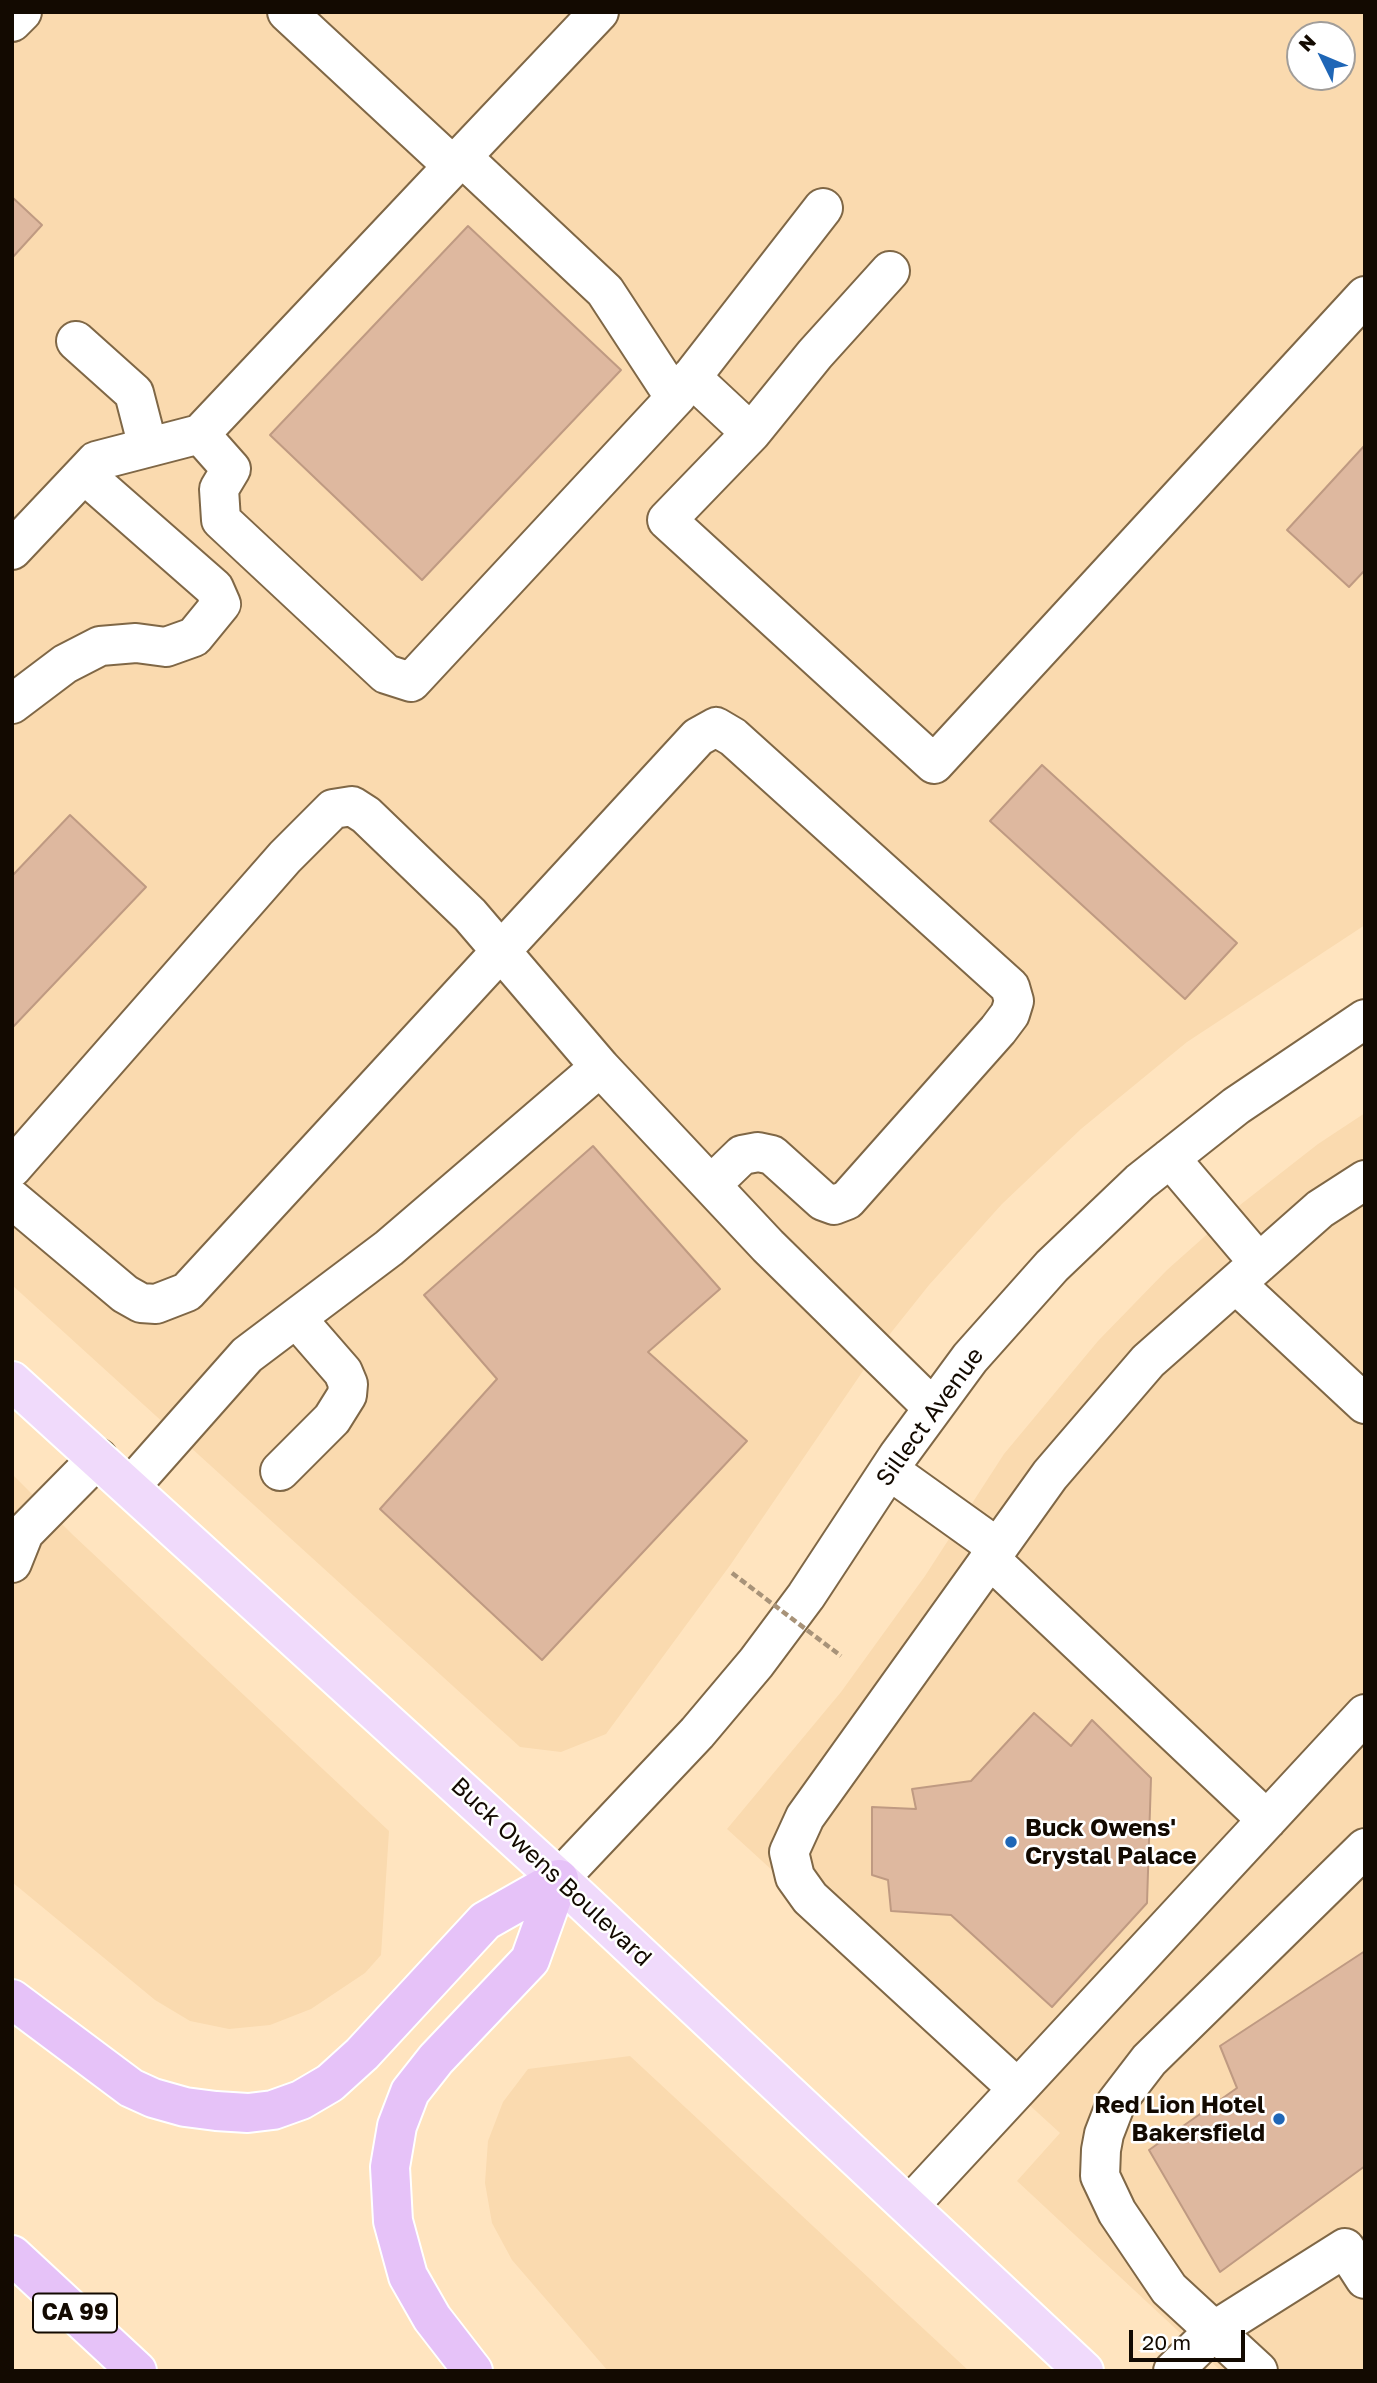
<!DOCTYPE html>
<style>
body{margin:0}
#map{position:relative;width:1377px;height:2383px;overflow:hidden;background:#ffe4bf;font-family:"Golos Text",sans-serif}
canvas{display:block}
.frame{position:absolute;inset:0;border:14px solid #130a01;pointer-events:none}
.north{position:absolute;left:1286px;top:21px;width:70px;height:70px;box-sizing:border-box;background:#fff;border:2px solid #a19d99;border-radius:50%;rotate:313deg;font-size:19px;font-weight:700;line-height:28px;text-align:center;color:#130a01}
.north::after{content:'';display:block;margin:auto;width:24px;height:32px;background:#1f66b6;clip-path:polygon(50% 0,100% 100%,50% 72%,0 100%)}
.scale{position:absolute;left:1129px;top:2330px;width:116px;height:32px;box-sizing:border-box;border:4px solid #130a01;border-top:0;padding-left:9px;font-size:21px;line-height:24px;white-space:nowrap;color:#130a01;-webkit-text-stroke:5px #fff;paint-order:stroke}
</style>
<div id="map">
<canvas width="1377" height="2383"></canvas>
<div class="frame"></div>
<div class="north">N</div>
<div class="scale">20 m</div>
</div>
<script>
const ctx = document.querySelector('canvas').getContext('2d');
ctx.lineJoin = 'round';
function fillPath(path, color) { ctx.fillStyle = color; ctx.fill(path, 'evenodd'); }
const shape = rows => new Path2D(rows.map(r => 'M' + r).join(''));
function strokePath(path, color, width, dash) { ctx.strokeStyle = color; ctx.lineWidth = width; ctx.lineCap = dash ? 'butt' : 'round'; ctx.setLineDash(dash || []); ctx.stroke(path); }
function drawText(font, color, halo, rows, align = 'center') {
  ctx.font = font + ' "Golos Text",sans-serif'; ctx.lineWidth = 5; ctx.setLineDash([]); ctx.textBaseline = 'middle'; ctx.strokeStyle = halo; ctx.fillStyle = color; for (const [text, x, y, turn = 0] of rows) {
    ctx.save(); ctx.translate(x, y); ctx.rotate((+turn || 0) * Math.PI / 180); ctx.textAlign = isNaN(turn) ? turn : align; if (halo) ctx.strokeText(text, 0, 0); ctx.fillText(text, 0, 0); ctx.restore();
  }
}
fillPath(shape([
 [12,12,1365,12,1365,925,1187,1042,1081,1129,1002,1204,929,1285,878,1349,731,1564,606,1734,561,1752,520,1747,12,1285],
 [1300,35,1342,35,1342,77,1300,77],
 [1365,1113,1365,2371,1221,2371,1017,2181,1060,2133,727,1829,841,1692,925,1576,1004,1454,1098,1341,1167,1270,1240,1205,1318,1144],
 [12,1474,73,1535,389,1831,381,1955,365,1973,311,2009,270,2025,229,2029,190,2021,155,2000,12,1882],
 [630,2056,969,2371,608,2371,512,2260,492,2223,485,2183,488,2141,503,2102,528,2069]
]), '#fadaaf');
const building = shape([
 [12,197,42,225,12,258,12,197],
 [468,226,621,370,422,580,270,435,468,226],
 [1365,445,1365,570,1349,587,1287,530,1365,445],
 [1042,765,1237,943,1185,999,990,821,1042,765],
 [70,815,146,887,12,1028,12,876,70,815],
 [593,1146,720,1289,648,1352,747,1441,542,1660,380,1509,497,1379,424,1295,593,1146],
 [1034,1713,1071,1746,1092,1720,1151,1778,1147,1903,1052,2007,951,1915,891,1911,888,1880,872,1875,872,1807,916,1809,912,1789,971,1781,1034,1713],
 [1365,1951,1365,2166,1220,2272,1149,2150,1237,2088,1220,2046,1365,1951]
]);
fillPath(building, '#deb89f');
strokePath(building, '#bf9a82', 2);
const minor = shape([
 [12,22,22,12],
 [453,166,599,12],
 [76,341,134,393,148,447],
 [691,377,751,433,667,520,934,764,1365,296],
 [676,397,823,208],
 [751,433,815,354,890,271],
 [200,434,231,469,219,489,221,520,386,674,411,682,675,398,605,291,462,157],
 [12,550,96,461,200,434,453,166,287,12],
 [12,704,65,664,100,646,136,643,166,647,194,637,221,604,214,588,84,474],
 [1170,1158,1259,1263],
 [12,1168,285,857,333,809,352,806,366,815,470,915,600,1067],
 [12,1199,125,1294,141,1303,156,1304,187,1292,698,737,716,727,733,737,1010,987,1014,1001,1010,1014,998,1030,847,1200,834,1205,823,1201,772,1155,758,1152,742,1155,711,1185],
 [1236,1284,1365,1404],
 [889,1470,998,1548],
 [280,1471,332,1419,347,1395,348,1384,343,1372,296,1318],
 [130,1487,247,1355,389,1248,600,1067,768,1246,933,1408],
 [989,1558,1267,1820],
 [12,1563,24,1533,98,1458],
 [559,1879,697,1733,756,1663,806,1596,898,1456,970,1358,1052,1266,1140,1182,1236,1106,1365,1019],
 [1017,2088,810,1898,795,1877,789,1852,805,1817,1050,1475,1148,1361,1320,1209,1365,1180],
 [909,2206,1365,1714],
 [1173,2371,1215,2330,1345,2248,1365,2279],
 [1258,2371,1169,2289,1117,2212,1100,2176,1101,2150,1104,2134,1116,2103,1149,2060,1365,1848]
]);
const major = shape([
 [12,1381,559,1879,1084,2371]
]);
const highway = shape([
 [12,1999,131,2088,153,2098,185,2107,216,2111,248,2113,273,2110,301,2100,330,2083,362,2054,485,1921,559,1879],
 [12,2255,137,2371],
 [473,2371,432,2318,408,2276,393,2221,390,2167,397,2126,410,2092,436,2059,530,1960,559,1879]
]);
strokePath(minor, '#7f6746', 42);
strokePath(major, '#fff', 42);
strokePath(highway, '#fff', 42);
strokePath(minor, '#fff', 38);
strokePath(major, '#f0dafb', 38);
strokePath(highway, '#e6c2f8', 38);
strokePath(shape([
 [732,1573,841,1656]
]), '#a89379', 4.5, [7, 3.5]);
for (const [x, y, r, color] of [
 [1011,1842,7,"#1f66b6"],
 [1279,2119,7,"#1f66b6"]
]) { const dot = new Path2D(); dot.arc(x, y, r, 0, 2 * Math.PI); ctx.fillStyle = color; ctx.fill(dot); strokePath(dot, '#fff', 2.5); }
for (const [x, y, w] of [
 [75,2313,84]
]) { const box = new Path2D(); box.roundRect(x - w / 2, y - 19.5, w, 39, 5); ctx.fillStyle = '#fff'; ctx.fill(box); strokePath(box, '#130a01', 2); }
drawText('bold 23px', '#130a01', null, [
 ["CA 99",75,2313]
]);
drawText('24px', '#130a01', '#fff', [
 ["Sillect Avenue",930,1417,-54],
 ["Buck Owens Boulevard",551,1872,43]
]);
drawText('bold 24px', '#130a01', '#fff', [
 ["Buck Owens'",1025,1828],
 ["Crystal Palace",1025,1856],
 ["Red Lion Hotel",1265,2105,"right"],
 ["Bakersfield",1265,2133,"right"]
], 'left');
</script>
